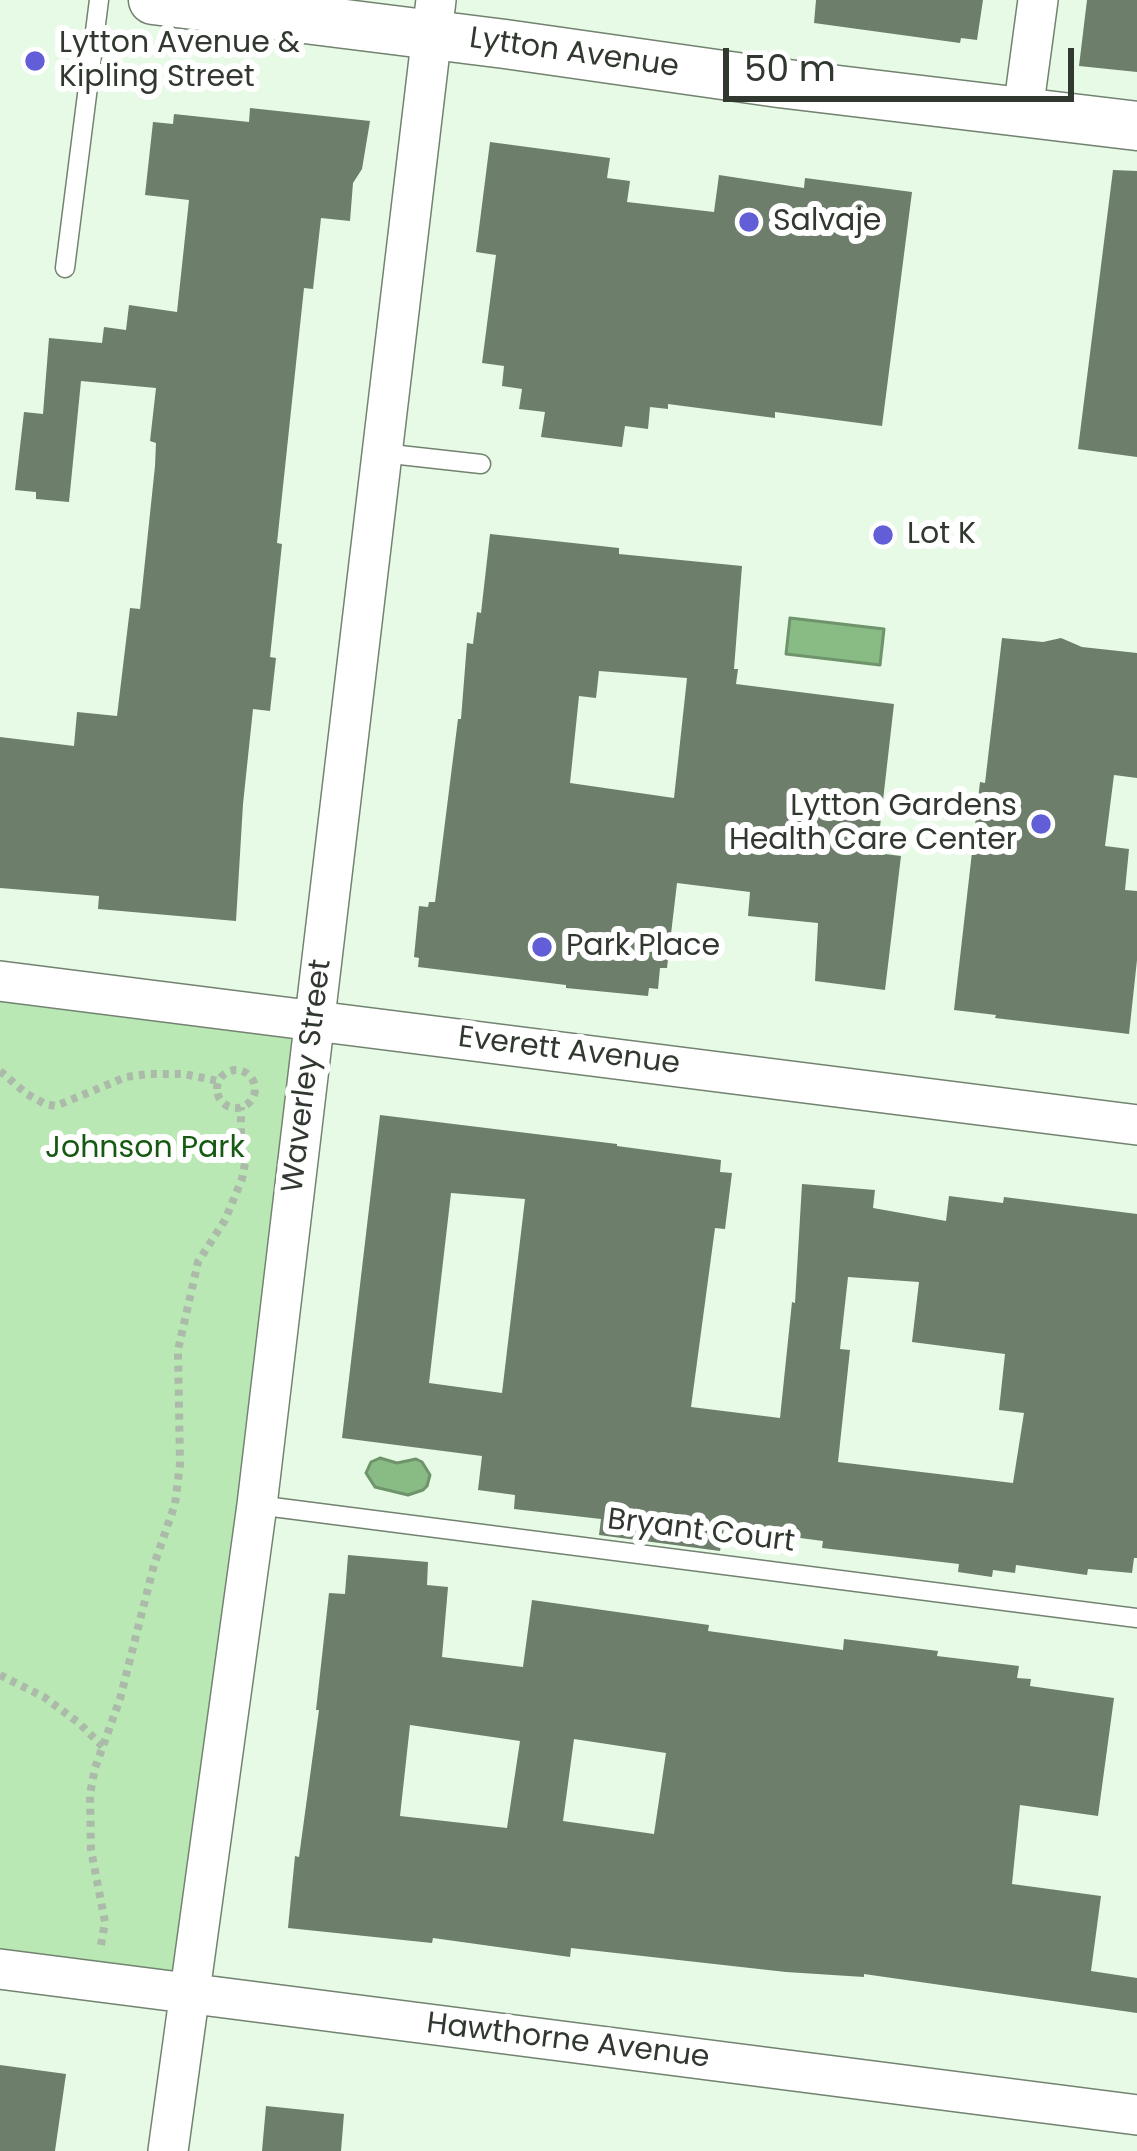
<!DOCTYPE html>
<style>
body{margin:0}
#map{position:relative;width:1137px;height:2151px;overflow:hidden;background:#e7fae5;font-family:Poppins,sans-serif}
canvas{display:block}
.scale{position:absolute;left:723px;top:48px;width:351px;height:54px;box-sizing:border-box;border:6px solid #313830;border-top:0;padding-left:15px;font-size:36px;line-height:42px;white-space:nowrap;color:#313830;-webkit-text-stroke:9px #fff;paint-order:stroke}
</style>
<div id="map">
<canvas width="1137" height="2151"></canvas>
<div class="scale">50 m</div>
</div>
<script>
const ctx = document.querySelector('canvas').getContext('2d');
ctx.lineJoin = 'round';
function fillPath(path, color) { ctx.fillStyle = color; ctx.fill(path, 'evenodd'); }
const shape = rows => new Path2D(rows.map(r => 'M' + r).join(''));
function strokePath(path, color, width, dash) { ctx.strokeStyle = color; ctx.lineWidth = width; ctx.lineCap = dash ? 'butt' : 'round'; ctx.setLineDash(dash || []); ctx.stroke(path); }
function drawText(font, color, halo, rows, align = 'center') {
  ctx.font = font + ' Poppins,sans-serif'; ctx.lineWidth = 12; ctx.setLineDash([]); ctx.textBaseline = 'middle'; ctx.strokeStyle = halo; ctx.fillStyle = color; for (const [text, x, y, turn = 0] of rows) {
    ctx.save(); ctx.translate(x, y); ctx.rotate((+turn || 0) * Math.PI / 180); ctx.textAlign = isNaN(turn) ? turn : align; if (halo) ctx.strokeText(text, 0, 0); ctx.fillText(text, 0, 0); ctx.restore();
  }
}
fillPath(shape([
 [0,985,305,1027,182,1985,0,1961]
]), '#bae8b5');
const water = shape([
 [790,618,884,629,880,665,786,654,790,618],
 [380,1458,397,1463,416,1459,422,1462,430,1475,427,1486,423,1490,408,1495,375,1487,366,1473,371,1462,380,1458]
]);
fillPath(water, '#89bb84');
strokePath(water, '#6f946b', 3);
fillPath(shape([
 [816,0,983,0,977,40,961,38,960,43,814,23],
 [1087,0,1137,0,1137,72,1079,66],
 [250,108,370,121,362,169,353,183,350,221,321,218,313,289,304,288,277,543,282,544,270,657,276,658,270,711,253,709,243,804,236,921,98,909,99,896,0,888,0,737,74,746,77,712,117,716,130,608,140,609,155,466,156,443,150,441,156,388,81,381,69,502,36,499,36,492,15,490,24,412,43,414,49,338,102,343,104,327,126,330,129,305,177,312,189,200,145,195,153,122,173,124,174,114,249,122],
 [490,142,610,158,607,178,630,181,627,202,714,212,719,175,804,188,805,178,912,192,882,426,775,412,775,418,668,404,668,409,650,407,648,429,625,426,622,447,541,437,545,412,519,409,522,389,502,386,504,366,482,363,496,255,476,252],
 [1113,170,1137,171,1137,457,1078,449],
 [490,534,619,548,619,554,742,566,734,669,738,669,736,684,894,704,877,853,901,856,885,990,815,981,818,923,748,916,750,892,677,883,667,968,660,968,658,989,649,988,648,996,566,988,566,985,418,967,419,958,414,957,419,906,428,907,429,902,435,902,458,719,461,719,467,643,473,644,477,612,481,613],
 [599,671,687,678,674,798,570,783,579,696,596,698],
 [1002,638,1043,642,1061,638,1082,647,1137,653,1137,778,1114,775,1105,846,1129,849,1125,890,1137,891,1137,960,1129,1034,995,1018,996,1015,954,1010,980,782,985,783],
 [380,1115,617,1144,617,1146,721,1160,720,1172,732,1173,725,1229,715,1228,691,1407,780,1418,792,1302,795,1303,802,1184,875,1190,873,1208,946,1221,949,1196,1003,1203,1004,1197,1137,1214,1137,1558,1134,1558,1132,1573,1088,1569,1087,1575,1016,1565,1015,1573,993,1570,992,1577,958,1572,959,1564,822,1548,823,1541,724,1528,720,1551,599,1535,601,1519,514,1509,515,1495,478,1490,482,1456,342,1438],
 [451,1193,525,1199,502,1393,429,1383],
 [848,1277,919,1282,912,1342,1005,1354,999,1410,1024,1413,1013,1483,838,1462,850,1350,840,1349],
 [348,1555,428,1562,427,1585,448,1587,442,1657,523,1667,532,1600,709,1625,708,1631,843,1650,844,1639,938,1651,937,1656,1019,1666,1017,1678,1031,1679,1030,1686,1114,1698,1098,1816,1020,1805,1012,1884,1101,1896,1091,1971,1137,1978,1137,2013,864,1974,864,1977,786,1972,571,1948,570,1957,433,1938,432,1943,288,1928,295,1856,299,1857,319,1710,316,1710,329,1593,345,1594],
 [410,1725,520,1741,507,1828,400,1816],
 [574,1739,666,1753,654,1834,563,1821],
 [0,2065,66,2074,55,2151,0,2151],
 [266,2106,344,2114,341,2151,262,2151]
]), '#6d7e6b');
const service = shape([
 [65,268,99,0],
 [382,453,481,464],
 [257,1505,1137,1618]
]);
const minor = shape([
 [1023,111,1038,0],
 [0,981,1137,1125],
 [0,1969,1137,2115],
 [168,2151,257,1505,436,0]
]);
const tertiary = shape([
 [153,0,505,44,779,83,1137,126]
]);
strokePath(service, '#728270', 21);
strokePath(minor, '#728270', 42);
strokePath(tertiary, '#728270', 51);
strokePath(shape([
 '217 1089a19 19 0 1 1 38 0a19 19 0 1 1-38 0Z',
 [0,1071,27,1094,45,1104,56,1106,126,1077,148,1074,184,1074,218,1081],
 [0,1675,44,1697,79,1723,104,1748],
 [101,1945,105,1922,91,1850,90,1794,95,1768,120,1699,154,1565,175,1504,180,1464,178,1350,198,1262,225,1220,242,1179,246,1158,241,1136,241,1107]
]), '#abbaa9', 8, [6, 6]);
strokePath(service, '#fff', 18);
strokePath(minor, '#fff', 39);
strokePath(tertiary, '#fff', 48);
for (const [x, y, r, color] of [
 [35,61,12,"#615ed7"],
 [749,222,12,"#615ed7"],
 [883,535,12,"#615ed7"],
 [1041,824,12,"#615ed7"],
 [542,947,12,"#615ed7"]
]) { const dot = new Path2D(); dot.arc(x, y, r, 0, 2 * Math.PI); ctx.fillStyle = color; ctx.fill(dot); strokePath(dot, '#fff', 4.5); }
drawText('30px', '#313830', '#fff', [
 ["Lytton Avenue &",59,44],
 ["Kipling Street",59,78],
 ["Salvaje",773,222],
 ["Lot K",907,535],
 ["Lytton Gardens",1017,807,"right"],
 ["Health Care Center",1017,841,"right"],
 ["Park Place",566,947]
], 'left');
drawText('30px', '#313830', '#fff', [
 ["Lytton Avenue",574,54,8],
 ["Everett Avenue",569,1052,7],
 ["Waverley Street",308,1076,-83],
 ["Bryant Court",701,1532,7],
 ["Hawthorne Avenue",568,2042,7]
]);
drawText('30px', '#165a12', '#fff', [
 ["Johnson Park",145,1149]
]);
</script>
